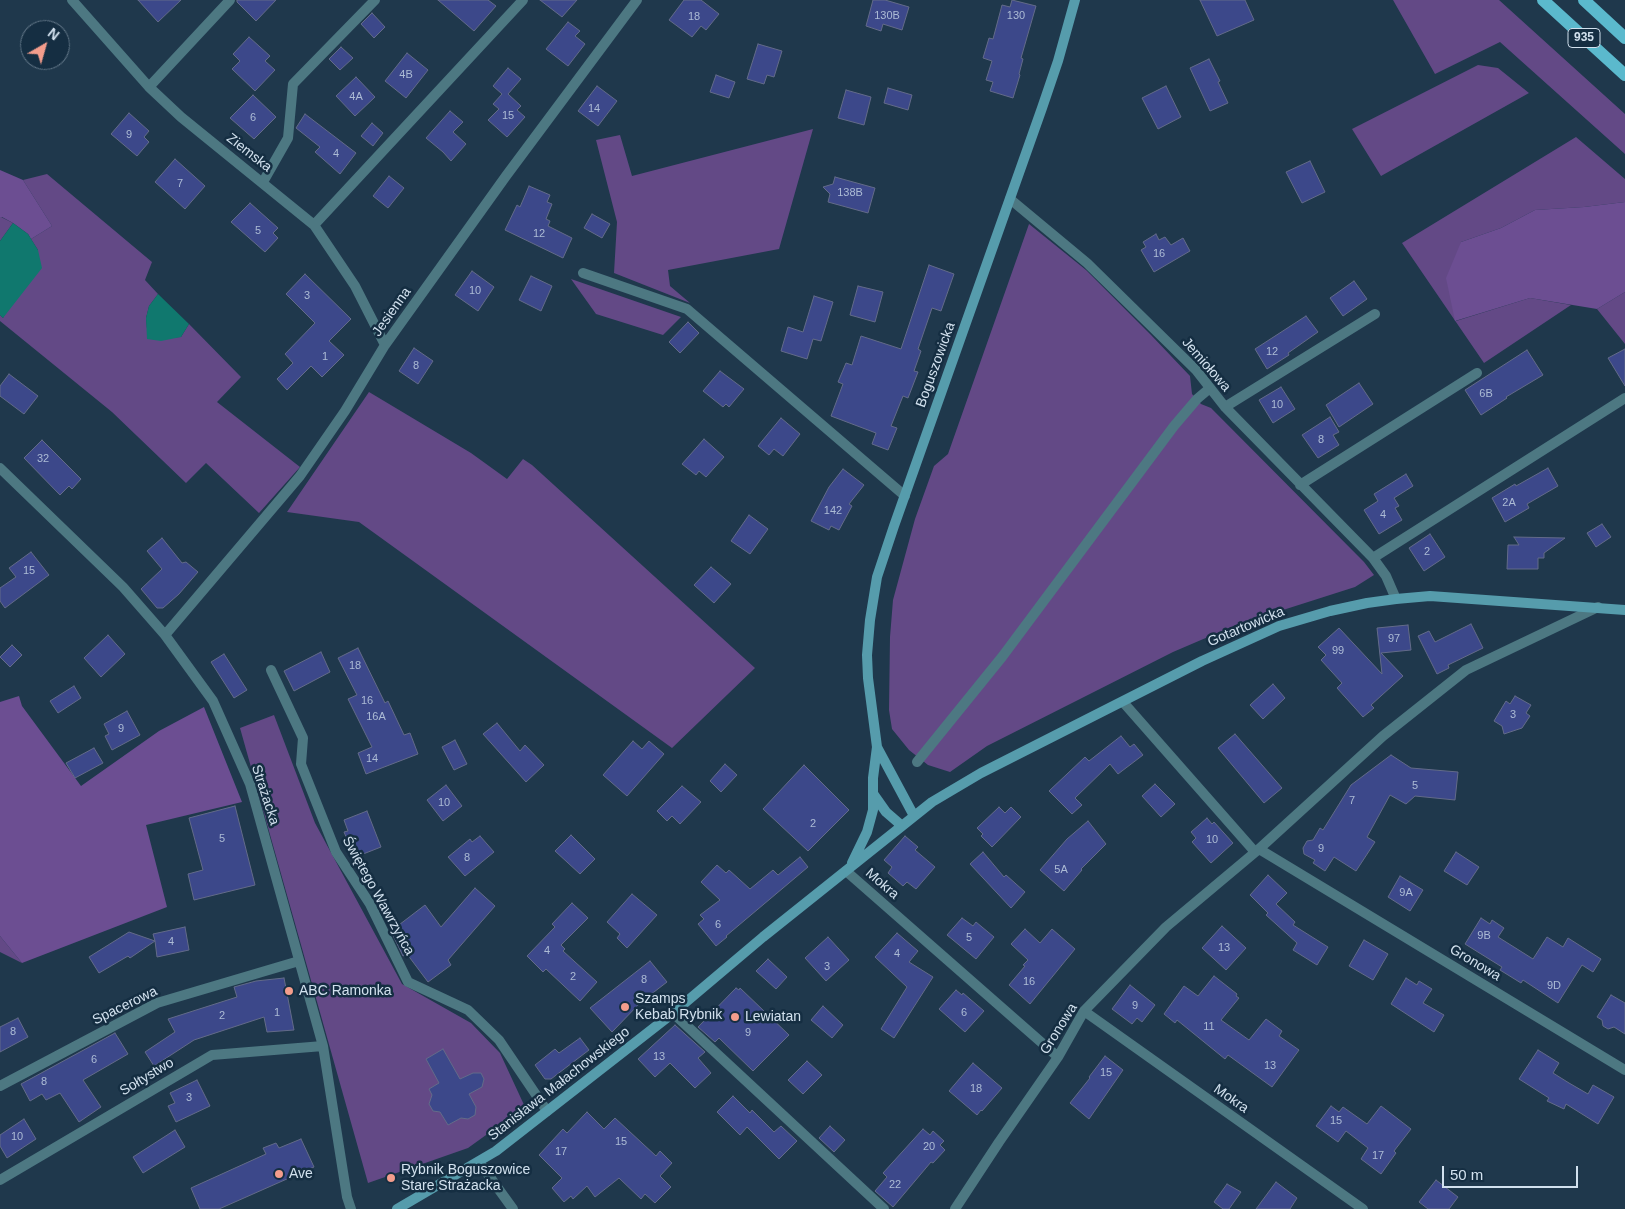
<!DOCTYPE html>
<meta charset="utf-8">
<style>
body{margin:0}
#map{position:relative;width:1625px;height:1209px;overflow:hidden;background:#1f384c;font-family:Helvetica,sans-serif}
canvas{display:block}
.north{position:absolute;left:20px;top:20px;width:50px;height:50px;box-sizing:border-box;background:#152e42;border:1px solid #617687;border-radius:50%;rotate:38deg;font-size:14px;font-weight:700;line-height:20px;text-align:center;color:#d2e1ee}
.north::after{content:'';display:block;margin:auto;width:18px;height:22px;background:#f49d8c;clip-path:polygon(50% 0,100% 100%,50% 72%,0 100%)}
.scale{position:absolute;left:1442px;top:1166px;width:136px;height:22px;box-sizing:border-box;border:2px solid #d2e1ee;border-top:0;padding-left:6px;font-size:15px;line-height:18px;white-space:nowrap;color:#d2e1ee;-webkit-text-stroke:4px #152e42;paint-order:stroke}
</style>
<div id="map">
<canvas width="1625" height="1209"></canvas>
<div class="north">N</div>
<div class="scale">50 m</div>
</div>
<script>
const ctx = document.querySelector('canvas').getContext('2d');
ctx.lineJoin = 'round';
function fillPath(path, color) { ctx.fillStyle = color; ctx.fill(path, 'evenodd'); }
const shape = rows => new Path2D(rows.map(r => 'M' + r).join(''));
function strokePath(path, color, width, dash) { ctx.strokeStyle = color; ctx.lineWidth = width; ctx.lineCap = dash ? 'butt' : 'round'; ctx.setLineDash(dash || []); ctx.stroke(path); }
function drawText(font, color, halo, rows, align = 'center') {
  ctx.font = font + ' Helvetica,sans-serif'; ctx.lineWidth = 5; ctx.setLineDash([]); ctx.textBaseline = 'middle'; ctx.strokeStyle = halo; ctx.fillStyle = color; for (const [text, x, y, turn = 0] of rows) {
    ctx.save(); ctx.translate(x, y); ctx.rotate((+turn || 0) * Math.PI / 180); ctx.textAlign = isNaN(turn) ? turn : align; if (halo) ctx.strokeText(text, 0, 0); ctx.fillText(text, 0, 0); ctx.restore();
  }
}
fillPath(shape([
 [1393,0,1499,0,1625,114,1625,154,1500,42,1435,74],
 [1478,65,1498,68,1529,93,1381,176,1352,129],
 [813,129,779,249,668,270,670,286,690,303,614,273,617,222,596,140,620,135,632,176],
 [1576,137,1625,179,1625,202,1584,207,1535,210,1501,228,1461,242,1456,321,1530,298,1571,305,1484,363,1402,243],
 [47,174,152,262,145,280,158,294,149,306,146,318,148,339,181,337,189,324,241,377,217,402,300,467,259,513,206,463,186,483,112,412,0,321,0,315,3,318,38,250,31,239,52,226,23,180],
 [1,217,13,223,0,241,0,218],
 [1029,224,1086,270,1151,335,1190,376,1192,394,1201,404,1211,408,1364,562,1374,575,1355,587,1236,625,1173,652,987,746,950,772,928,765,909,750,892,729,889,710,890,637,893,600,915,519,934,466,948,454],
 [571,279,681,317,663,335,596,314],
 [1625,292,1625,344,1597,309],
 [369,392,471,453,507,479,523,459,532,465,755,668,672,748,359,522,287,512],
 [274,715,315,823,402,984,471,1023,500,1053,525,1107,468,1148,368,1183,240,728],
 [0,936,22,963,0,952]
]), '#634986');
fillPath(shape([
 [0,170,23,180,52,226,31,239,28,234,13,223,2,217,0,218],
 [1625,202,1625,292,1597,309,1530,298,1455,321,1446,278,1461,242,1501,228,1535,210,1584,207],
 [19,696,22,706,81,786,159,731,204,707,242,802,146,825,167,907,22,963,0,936,0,702]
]), '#6c4e92');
fillPath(shape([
 [13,223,28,234,38,250,42,268,3,318,0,315,0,241],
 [158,294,189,324,181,337,161,341,147,339,146,318,149,306]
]), '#10786e');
const building = shape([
 [138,0,181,0,158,22,138,0],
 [237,0,276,0,256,21,237,2,237,0],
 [438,0,488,0,496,6,474,31,438,0],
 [540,0,577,0,562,17,540,0],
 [684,0,701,0,719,14,706,30,701,26,692,37,669,20,684,0],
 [873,0,885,0,909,7,902,30,883,24,881,31,866,26,873,0],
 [1012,0,1036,6,1021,58,1023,59,1019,74,1020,75,1013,98,990,91,993,82,986,80,992,61,983,58,989,38,993,39,1002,5,1010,7,1012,0],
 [1200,0,1245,0,1254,20,1217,36,1200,0],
 [372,13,385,27,374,38,361,24,372,13],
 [568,22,580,31,575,36,585,44,568,66,546,49,568,22],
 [249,37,270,56,265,61,275,70,255,91,232,69,240,61,233,54,249,37],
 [758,44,782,51,774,77,767,75,764,84,747,79,758,44],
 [341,47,353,58,340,70,329,59,341,47],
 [407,53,428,70,406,98,385,81,407,53],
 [1209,59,1220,81,1218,82,1228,103,1210,111,1190,68,1209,59],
 [508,68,521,79,508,94,521,106,517,110,525,117,507,137,488,120,499,109,493,104,502,94,493,86,508,68],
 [716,75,735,82,729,98,710,92,716,75],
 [356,77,375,97,355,116,336,96,356,77],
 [597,86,617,101,598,126,578,111,597,86],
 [1166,86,1181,117,1158,129,1142,98,1166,86],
 [888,88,912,95,908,110,884,103,888,88],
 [846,90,871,97,864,125,838,118,846,90],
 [253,95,276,117,254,139,230,118,253,95],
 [450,111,463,122,453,132,466,144,451,161,443,152,426,138,450,111],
 [129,113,149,131,144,137,149,142,137,156,111,134,129,113],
 [305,114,356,153,340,174,315,152,320,147,296,128,305,114],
 [372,123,383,133,373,146,361,136,372,123],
 [175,159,205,186,185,209,155,182,175,159],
 [1310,161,1325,192,1302,203,1286,172,1310,161],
 [389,176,404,188,388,208,373,196,389,176],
 [835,177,875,188,868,213,828,202,830,194,823,187,833,184,835,177],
 [529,186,550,195,547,202,552,204,546,219,550,221,548,226,572,238,563,258,505,230,517,205,520,207,529,186],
 [250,203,278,228,273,233,278,238,265,252,231,222,250,203],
 [592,214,610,224,602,238,584,228,592,214],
 [1156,234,1159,240,1165,237,1171,245,1183,238,1190,251,1154,272,1141,250,1146,247,1143,242,1156,234],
 [929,265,954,274,941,311,932,308,918,349,921,351,914,371,918,372,908,398,903,396,891,426,897,428,888,450,872,444,876,433,831,416,843,384,838,382,846,363,852,365,861,336,901,349,929,265],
 [472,271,494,287,478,311,455,295,472,271],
 [305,274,351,319,329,341,344,355,322,377,311,366,287,390,277,379,293,363,285,354,315,323,286,294,305,274],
 [531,276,552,286,541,311,519,300,531,276],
 [1354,281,1367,299,1343,316,1330,298,1354,281],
 [858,286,883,292,875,322,850,315,858,286],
 [814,296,833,302,821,341,813,339,807,359,781,351,788,327,803,332,814,296],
 [1306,316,1318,332,1288,353,1289,355,1267,369,1255,349,1306,316],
 [688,322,699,333,680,353,669,342,688,322],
 [414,348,433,361,418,384,399,371,414,348],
 [1625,349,1625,386,1608,358,1625,349],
 [1527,350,1543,375,1506,397,1507,398,1481,415,1465,390,1527,350],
 [720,371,744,389,729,407,726,404,723,407,703,391,720,371],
 [9,374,38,396,24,414,0,396,0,386,9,374],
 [1359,383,1373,404,1339,427,1326,405,1359,383],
 [1281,387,1295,409,1273,423,1259,400,1281,387],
 [1330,417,1339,432,1333,435,1339,445,1318,458,1302,435,1330,417],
 [781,418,800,434,783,456,774,449,769,455,758,446,781,418],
 [704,439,724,457,706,477,699,471,696,475,682,464,704,439],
 [42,440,81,479,72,489,69,486,60,495,24,458,42,440],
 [1548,468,1558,486,1527,504,1529,508,1505,522,1492,498,1515,484,1516,486,1548,468],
 [843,469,864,485,849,504,852,506,839,530,831,526,829,530,811,521,829,487,843,469],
 [1406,474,1413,486,1394,498,1399,506,1395,508,1402,520,1379,534,1364,510,1378,501,1374,494,1406,474],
 [749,515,768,529,750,554,731,541,749,515],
 [1602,524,1611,537,1596,547,1587,533,1602,524],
 [1430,534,1445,557,1424,571,1409,548,1430,534],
 [1514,537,1565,538,1544,553,1544,558,1538,558,1538,569,1507,569,1508,545,1519,545,1514,537],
 [162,538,182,563,186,562,198,572,179,594,163,608,157,608,141,589,162,569,147,551,162,538],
 [31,552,49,575,5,608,0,601,0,588,16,577,9,568,31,552],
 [711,567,731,584,714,603,694,585,711,567],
 [1471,624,1483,648,1448,665,1449,668,1437,674,1418,636,1429,631,1435,642,1471,624],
 [1408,625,1411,650,1381,653,1403,676,1371,705,1374,708,1363,717,1337,688,1342,683,1321,660,1326,655,1318,647,1339,628,1382,674,1377,628,1408,625],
 [108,635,125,654,101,677,84,658,108,635],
 [12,645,22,655,10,667,0,657,12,645],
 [358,648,385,703,388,701,404,735,410,733,418,754,366,774,358,753,372,747,348,699,357,695,338,658,358,648],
 [321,652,330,672,294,691,284,671,321,652],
 [224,654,247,690,234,698,211,662,224,654],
 [1273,684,1285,698,1263,719,1250,705,1273,684],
 [74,686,81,698,58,713,50,701,74,686],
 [1515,696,1531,705,1526,713,1530,716,1522,728,1504,734,1502,726,1494,721,1506,701,1510,704,1515,696],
 [127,711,140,735,112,750,105,736,109,734,104,724,127,711],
 [497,723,520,751,525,745,544,765,526,782,483,734,497,723],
 [1235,734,1282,788,1264,803,1218,748,1235,734],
 [1121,736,1130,747,1134,744,1143,755,1118,774,1110,764,1075,798,1082,805,1072,814,1049,791,1085,757,1089,761,1121,736],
 [455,740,467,764,454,770,442,747,455,740],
 [633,741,642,749,649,741,664,754,627,796,603,775,633,741],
 [94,748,103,763,75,778,66,763,94,748],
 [1391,755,1411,768,1458,772,1455,800,1415,796,1406,804,1390,795,1367,837,1375,842,1356,871,1334,857,1325,871,1313,863,1315,860,1304,854,1303,848,1307,841,1313,840,1320,828,1323,830,1351,785,1391,755],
 [725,764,737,775,721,792,710,781,725,764],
 [804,765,849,810,808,851,763,809,804,765],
 [1155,784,1175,804,1161,817,1142,796,1155,784],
 [446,785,462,806,443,821,427,800,446,785],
 [682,786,701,802,680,824,672,816,667,821,657,811,682,786],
 [235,806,255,885,194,900,188,874,203,870,189,818,235,806],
 [999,807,1005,813,1011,807,1021,817,992,847,981,836,983,834,977,828,999,807],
 [367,811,381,847,358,856,353,845,350,846,344,832,348,831,344,820,367,811],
 [1207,818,1212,824,1214,822,1233,843,1211,863,1192,842,1196,838,1191,832,1207,818],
 [1088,821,1106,844,1081,869,1082,870,1064,891,1040,870,1067,839,1088,821],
 [571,835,595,859,580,874,555,851,571,835],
 [480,836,494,852,465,876,448,857,470,839,472,842,480,836],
 [905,836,918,847,915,850,935,867,916,889,907,882,903,886,888,873,892,867,884,860,905,836],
 [983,852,1004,877,1006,875,1025,892,1011,908,970,864,983,852],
 [1456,852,1479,867,1467,885,1444,871,1456,852],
 [800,857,808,867,726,936,727,937,716,946,698,924,704,919,700,915,720,900,701,882,717,865,726,873,729,870,750,889,773,870,778,875,800,857],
 [1268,875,1287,893,1276,904,1295,922,1293,925,1328,947,1317,965,1293,950,1297,943,1266,915,1268,913,1250,895,1268,875],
 [1400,876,1423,890,1410,911,1388,897,1400,876],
 [475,888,495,906,448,960,451,965,428,982,407,954,403,956,391,931,425,905,441,927,475,888],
 [632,894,657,915,627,948,617,938,620,934,607,922,632,894],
 [572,903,588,918,561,945,565,949,563,951,597,982,580,1001,546,969,543,972,527,956,555,927,552,924,572,903],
 [962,918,973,926,976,922,994,937,976,959,947,935,962,918],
 [1481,918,1490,924,1492,920,1504,928,1498,937,1533,959,1547,937,1563,947,1568,938,1601,959,1593,972,1582,965,1558,1003,1523,980,1521,983,1500,970,1502,967,1465,944,1481,918],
 [1222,926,1246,948,1226,970,1202,948,1222,926],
 [185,927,189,950,157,957,155,941,130,958,128,956,99,973,89,957,129,932,155,941,153,934,185,927],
 [1025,929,1040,943,1052,929,1075,949,1030,1004,1009,985,1025,966,1023,965,1028,960,1011,944,1025,929],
 [897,933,918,951,909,962,933,977,894,1038,881,1029,907,987,875,957,897,933],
 [828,937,849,960,826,981,805,958,828,937],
 [1364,940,1388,954,1373,980,1349,966,1364,940],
 [768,959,787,977,776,989,756,971,768,959],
 [650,961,667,982,641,1002,612,1032,590,1008,650,961],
 [1214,976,1237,994,1236,996,1239,998,1221,1020,1249,1040,1266,1019,1282,1031,1279,1036,1299,1050,1272,1087,1228,1055,1225,1059,1177,1020,1175,1023,1164,1014,1184,986,1198,996,1214,976],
 [284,978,294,1030,267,1032,264,1017,194,1040,154,1066,145,1052,175,1032,168,1019,237,997,234,987,256,981,284,978],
 [1406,978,1417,985,1419,981,1432,989,1423,1003,1444,1015,1434,1032,1391,1004,1406,978],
 [1130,985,1155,1005,1142,1022,1137,1018,1132,1024,1112,1009,1130,985],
 [736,988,739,990,740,988,789,1035,753,1071,719,1038,715,1042,698,1027,736,988],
 [956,990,962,995,963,993,984,1011,965,1032,939,1009,956,990],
 [1611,995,1625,1003,1625,1034,1614,1027,1608,1029,1603,1026,1602,1020,1597,1017,1611,995],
 [823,1006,843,1025,832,1038,811,1020,823,1006],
 [18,1018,28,1037,0,1052,0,1027,18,1018],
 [675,1025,705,1052,698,1058,711,1073,695,1088,670,1063,655,1077,638,1059,675,1025],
 [115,1033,128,1054,83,1080,101,1107,79,1122,60,1093,46,1100,42,1094,30,1101,21,1084,115,1033],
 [580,1038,589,1050,551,1079,545,1079,535,1065,555,1049,559,1053,580,1038],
 [443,1049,460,1079,473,1073,481,1073,484,1079,482,1087,469,1094,476,1107,475,1115,468,1119,461,1118,448,1125,440,1112,433,1111,429,1104,432,1095,429,1089,439,1083,426,1059,443,1049],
 [1538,1050,1559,1063,1553,1073,1569,1083,1588,1094,1593,1085,1614,1097,1598,1124,1566,1104,1564,1109,1547,1101,1549,1098,1519,1079,1538,1050],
 [1105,1056,1123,1070,1089,1119,1070,1103,1090,1078,1089,1077,1105,1056],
 [807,1061,822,1075,803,1094,788,1080,807,1061],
 [973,1063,1002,1088,982,1111,981,1110,977,1115,949,1091,973,1063],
 [197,1080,210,1106,176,1122,168,1106,175,1103,170,1093,197,1080],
 [733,1096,750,1113,752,1110,774,1132,781,1126,797,1141,779,1159,747,1127,740,1135,717,1112,733,1096],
 [1331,1106,1339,1112,1343,1107,1367,1124,1381,1106,1411,1129,1394,1151,1396,1153,1381,1174,1361,1159,1368,1148,1346,1131,1338,1142,1316,1126,1331,1106],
 [587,1112,604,1129,615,1118,656,1156,660,1151,672,1163,660,1176,671,1187,655,1203,645,1194,641,1199,619,1178,595,1197,587,1186,573,1199,571,1196,564,1202,552,1188,562,1178,539,1155,563,1129,567,1133,587,1112],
 [24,1119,36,1139,7,1158,0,1146,0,1135,24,1119],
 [830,1126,845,1140,834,1152,819,1138,830,1126],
 [923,1129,930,1135,933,1131,944,1141,940,1145,945,1150,933,1163,931,1162,893,1207,875,1191,887,1177,883,1173,923,1129],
 [175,1130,185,1147,143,1173,133,1157,175,1130],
 [301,1139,314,1167,219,1209,200,1209,191,1188,266,1154,263,1148,276,1143,279,1148,301,1139],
 [1436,1180,1458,1197,1449,1209,1428,1209,1419,1202,1436,1180],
 [1276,1182,1297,1198,1290,1209,1256,1209,1276,1182],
 [1227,1184,1241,1192,1229,1209,1223,1209,1214,1202,1227,1184]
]);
fillPath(building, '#3c488a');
strokePath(building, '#636b89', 1);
strokePath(shape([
 [72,0,149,87,181,117,314,225,355,286,385,345],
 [149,87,230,0],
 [263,182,288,138,293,84,375,0],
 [1010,199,1087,263,1196,370,1225,407,1373,558,1386,576,1396,599],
 [314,225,523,0],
 [583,273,687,309,905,496],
 [1225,407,1375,314],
 [0,468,123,587,165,635,213,701,250,784,323,1046,347,1197,351,1209],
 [1300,485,1477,373],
 [1373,558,1625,398],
 [165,635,300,476,345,411,385,345,506,176,637,0],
 [271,670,303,738,301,764,336,852,370,904,408,982,468,1010,499,1040,547,1111],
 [1123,702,1255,852],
 [917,762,1002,657,1174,426,1197,399,1210,388],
 [1259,849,1625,1070],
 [846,871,1058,1057],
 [1084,1011,1363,1209],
 [673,1013,884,1209],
 [0,1086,157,1003,299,961],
 [479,1162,513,1209],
 [0,1180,212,1055,323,1046],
 [955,1209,999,1142,1058,1057,1084,1011,1166,927,1259,849,1383,736,1466,670,1598,607]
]), '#4d7882', 10);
strokePath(shape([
 [877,747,914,816],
 [874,795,886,812,901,825],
 [852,863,867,832,873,810,873,778,877,747,868,678,867,655,870,620,877,577,894,526,1042,108,1058,61,1075,0],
 [397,1209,496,1151,673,1013,763,937,932,802,981,773,1202,661,1279,626,1330,611,1367,603,1396,599,1430,596,1625,610]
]), '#569cac', 10);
strokePath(shape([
 [1543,0,1625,75],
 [1584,0,1625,38]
]), '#5bb9cd', 12);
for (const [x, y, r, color] of [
 [289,991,5,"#f49d8c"],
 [625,1007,5,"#f49d8c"],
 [735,1017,5,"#f49d8c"],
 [279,1174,5,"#f49d8c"],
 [391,1178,5,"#f49d8c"]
]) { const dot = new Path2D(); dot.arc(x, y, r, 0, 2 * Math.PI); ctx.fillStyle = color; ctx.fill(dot); strokePath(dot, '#152e42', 2); }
drawText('11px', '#acbbd5', null, [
 ["130B",887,16],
 ["130",1016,16],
 ["18",694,17],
 ["4B",406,75],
 ["4A",356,97],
 ["14",594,109],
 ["15",508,116],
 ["6",253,118],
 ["9",129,135],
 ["4",336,154],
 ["7",180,184],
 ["138B",850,193],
 ["5",258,231],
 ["12",539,234],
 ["16",1159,254],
 ["10",475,291],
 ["3",307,296],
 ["12",1272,352],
 ["1",325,357],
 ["8",416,366],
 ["6B",1486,394],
 ["10",1277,405],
 ["8",1321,440],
 ["32",43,459],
 ["2A",1509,503],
 ["142",833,511],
 ["4",1383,515],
 ["2",1427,552],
 ["15",29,571],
 ["97",1394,639],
 ["99",1338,651],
 ["18",355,666],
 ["16",367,701],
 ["3",1513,715],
 ["16A",376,717],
 ["9",121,729],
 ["14",372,759],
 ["5",1415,786],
 ["7",1352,801],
 ["10",444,803],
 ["2",813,824],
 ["5",222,839],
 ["10",1212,840],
 ["9",1321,849],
 ["8",467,858],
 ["5A",1061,870],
 ["9A",1406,893],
 ["6",718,925],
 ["9B",1484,936],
 ["5",969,938],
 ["4",171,942],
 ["13",1224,948],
 ["4",547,951],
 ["4",897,954],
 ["3",827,967],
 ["2",573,977],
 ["8",644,980],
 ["16",1029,982],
 ["9D",1554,986],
 ["9",1135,1006],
 ["1",277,1013],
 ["6",964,1013],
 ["2",222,1016],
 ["11",1209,1027],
 ["8",13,1032],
 ["9",748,1033],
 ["13",659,1057],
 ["6",94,1060],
 ["13",1270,1066],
 ["15",1106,1073],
 ["8",44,1082],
 ["18",976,1089],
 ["3",189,1098],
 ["15",1336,1121],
 ["10",17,1137],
 ["15",621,1142],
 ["20",929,1147],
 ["17",561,1152],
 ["17",1378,1156],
 ["22",895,1185]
]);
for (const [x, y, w] of [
 [1584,38,32]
]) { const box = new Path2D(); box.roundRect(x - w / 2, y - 9.5, w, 19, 4); ctx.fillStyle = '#152e42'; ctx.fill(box); strokePath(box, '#d2e1ee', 1); }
drawText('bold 12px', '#d2e1ee', null, [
 ["935",1584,38]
]);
drawText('14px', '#d2e1ee', '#152e42', [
 ["Ziemska",249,153,38],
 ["Jesienna",392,312,-55],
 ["Boguszowicka",936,365,-70],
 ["Jemiołowa",1206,365,49],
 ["Gotartowicka",1246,627,-23],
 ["Strażacka",265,795,72],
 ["Mokra",882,884,41],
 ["Świętego Wawrzyńca",378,896,61],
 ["Gronowa",1475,963,31],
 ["Spacerowa",125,1006,-26],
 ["Gronowa",1059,1029,-58],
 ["Sołtystwo",147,1077,-31],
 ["Stanisława Małachowskiego",559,1084,-38],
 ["Mokra",1231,1099,35]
]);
drawText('14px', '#d2e1ee', '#152e42', [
 ["ABC Ramonka",299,991],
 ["Szamps",635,999],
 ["Kebab Rybnik",635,1015],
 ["Lewiatan",745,1017],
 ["Rybnik Boguszowice",401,1170],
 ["Stare Strażacka",401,1186],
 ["Ave",289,1174]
], 'left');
</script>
